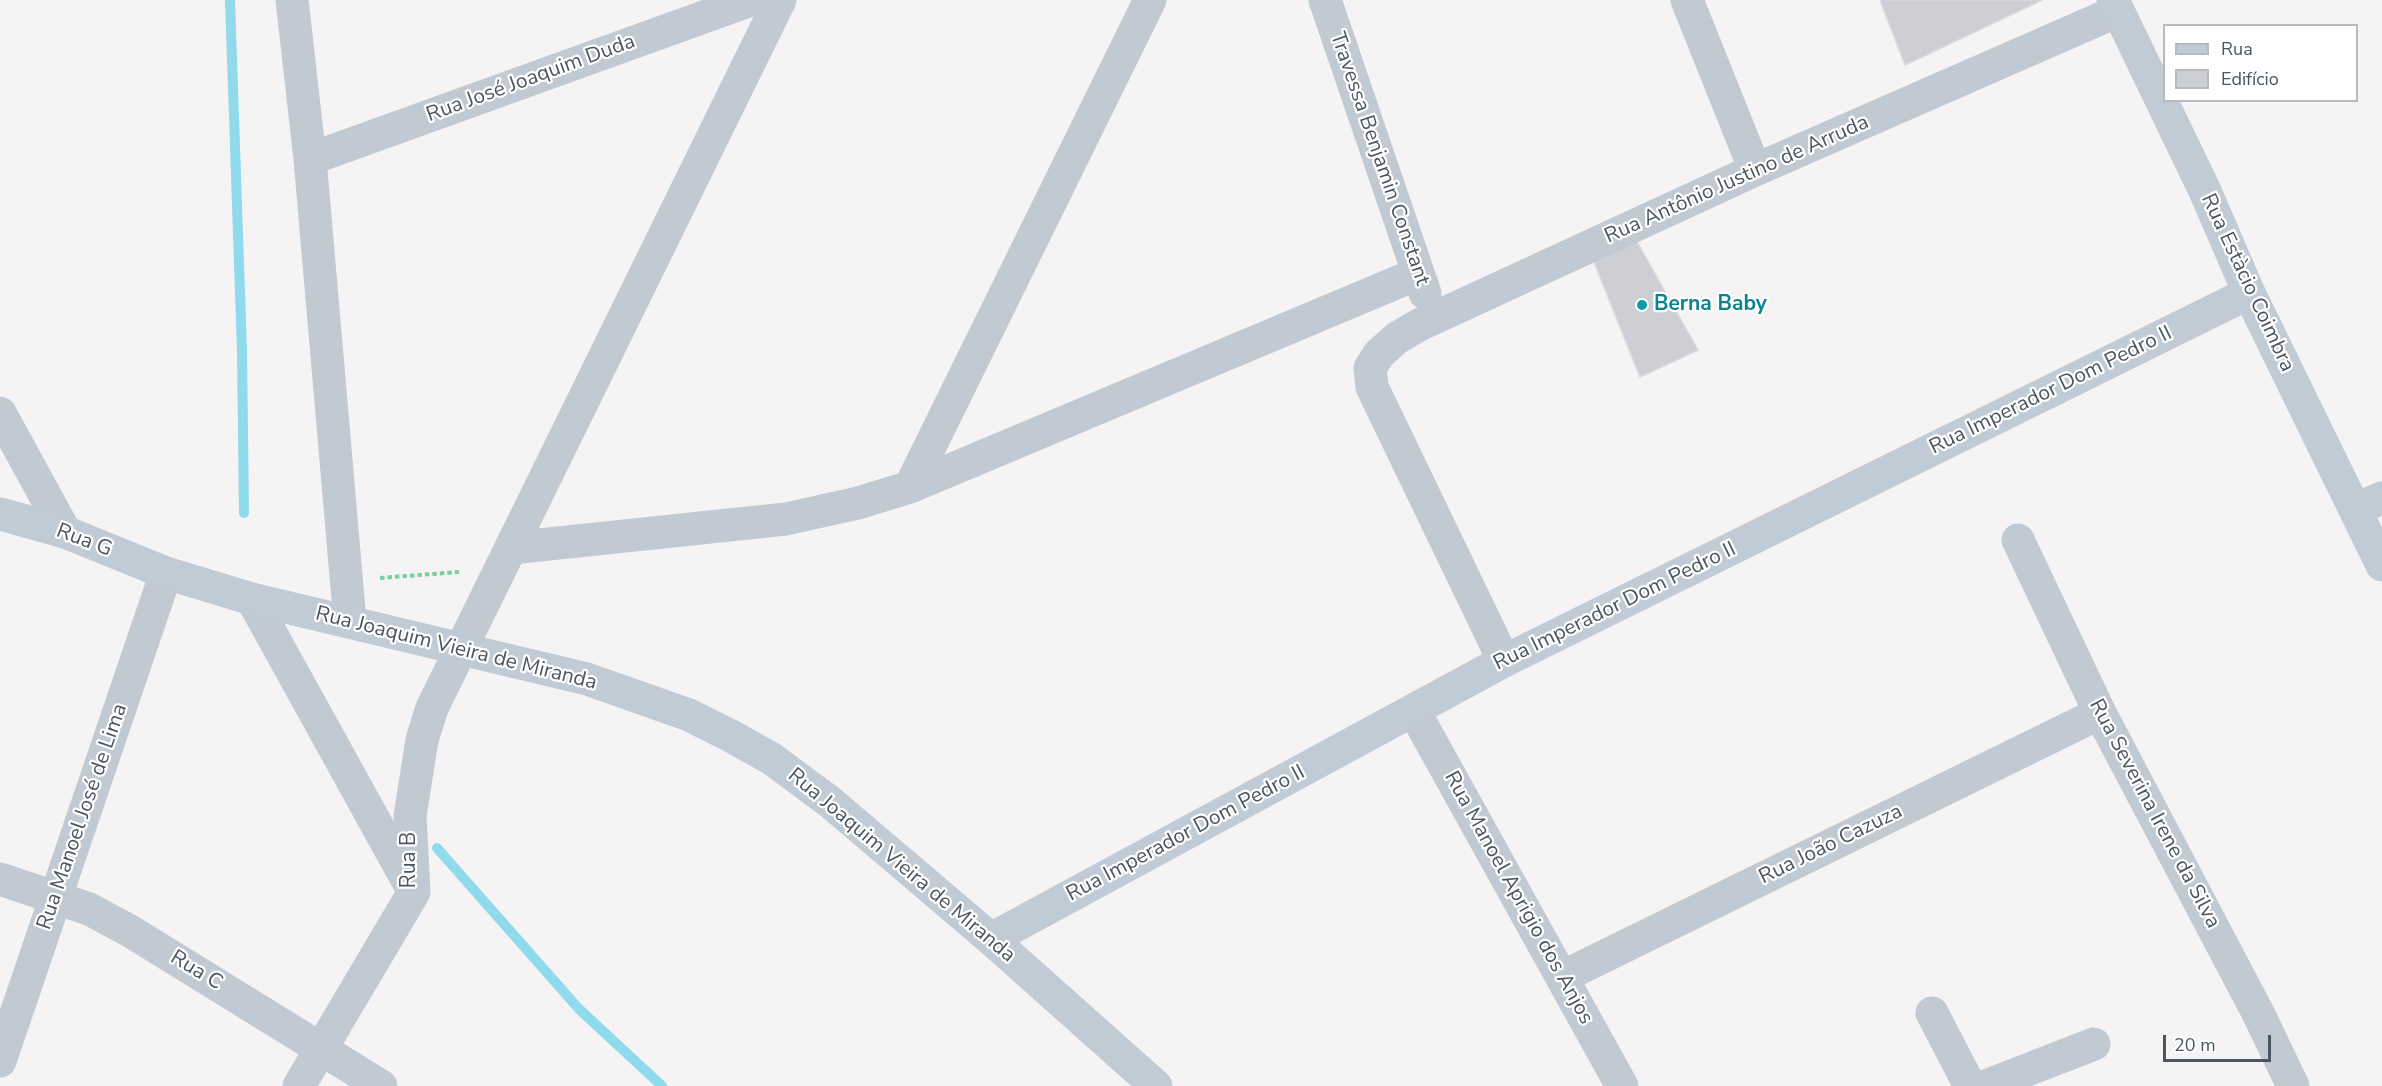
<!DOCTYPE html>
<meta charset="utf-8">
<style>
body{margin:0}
#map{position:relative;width:2382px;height:1086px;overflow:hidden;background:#f5f3f3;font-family:"Nunito Sans",sans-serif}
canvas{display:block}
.legend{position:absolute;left:2163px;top:24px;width:195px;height:78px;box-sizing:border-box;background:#fff;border:2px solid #b7bbc0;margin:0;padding:8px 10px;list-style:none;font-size:18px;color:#4a5661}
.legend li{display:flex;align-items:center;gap:12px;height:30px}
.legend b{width:30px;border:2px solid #b7bbc0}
.scale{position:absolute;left:2163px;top:1035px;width:108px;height:27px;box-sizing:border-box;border:3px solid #4a5661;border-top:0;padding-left:8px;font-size:18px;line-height:21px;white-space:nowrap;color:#4a5661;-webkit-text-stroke:4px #fff;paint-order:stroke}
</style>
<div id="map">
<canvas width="2382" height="1086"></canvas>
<ul class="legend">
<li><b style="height:8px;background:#c1cbd6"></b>Rua</li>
<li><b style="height:16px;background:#cdcfd5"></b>Edifício</li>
</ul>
<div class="scale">20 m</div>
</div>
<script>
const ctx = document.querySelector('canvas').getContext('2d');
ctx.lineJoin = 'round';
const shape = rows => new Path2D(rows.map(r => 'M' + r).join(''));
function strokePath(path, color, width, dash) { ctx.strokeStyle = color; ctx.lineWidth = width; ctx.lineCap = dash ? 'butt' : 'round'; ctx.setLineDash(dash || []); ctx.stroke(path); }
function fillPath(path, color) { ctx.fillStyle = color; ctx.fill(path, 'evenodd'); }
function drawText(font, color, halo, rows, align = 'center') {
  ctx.font = font + ' "Nunito Sans",sans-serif'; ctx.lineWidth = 4.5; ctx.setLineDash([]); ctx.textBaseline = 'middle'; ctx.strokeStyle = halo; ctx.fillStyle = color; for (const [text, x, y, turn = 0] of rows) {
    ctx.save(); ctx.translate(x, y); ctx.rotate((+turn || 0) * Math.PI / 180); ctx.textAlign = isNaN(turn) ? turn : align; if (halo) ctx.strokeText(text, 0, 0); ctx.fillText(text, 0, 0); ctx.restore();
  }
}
strokePath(shape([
 [230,0,242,351,244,513],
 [437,848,579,1009,662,1086]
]), '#90daee', 10);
const building = shape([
 [1880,0,2042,0,1905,65,1880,0],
 [1636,240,1698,350,1640,377,1593,259,1636,240]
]);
fillPath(building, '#cdcfd5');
strokePath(building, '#d7d9de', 1.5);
strokePath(shape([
 [380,578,459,572]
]), '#7ad0a6', 4, [4.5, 3]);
strokePath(shape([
 [292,0,310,159,350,622],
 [1325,0,1425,293],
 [1687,0,1755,170],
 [310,159,751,0],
 [0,413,65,532],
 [910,487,1150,0],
 [2018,540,2100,713,2258,1013,2293,1086],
 [511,548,786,519,858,503,910,487,1417,274],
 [252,599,410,885],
 [1504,661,1372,387,1370,368,1379,354,1397,338,1419,325,1755,170,2118,11],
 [1414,711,1622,1086],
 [0,879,89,909,130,931,381,1086],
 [1562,977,2100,713],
 [1932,1013,1970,1086],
 [0,1061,166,573],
 [299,1086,414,892,410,816,422,740,432,708,780,0],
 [1986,1086,2094,1044]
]), '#c1cad2', 33);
strokePath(shape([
 [2113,0,2205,191,2249,293,2382,565],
 [2356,509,2382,498],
 [0,514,65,532,166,573,252,599,587,679,689,715,731,736,772,759,830,802,991,939,1156,1086],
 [991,939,1504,661,2249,293]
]), '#c1cbd6', 33);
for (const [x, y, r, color] of [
 [1642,305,6,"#0f9aa8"]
]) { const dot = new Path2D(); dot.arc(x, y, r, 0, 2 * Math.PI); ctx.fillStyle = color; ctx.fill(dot); strokePath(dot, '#fff', 2); }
drawText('21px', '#4a5661', '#fff', [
 ["Rua José Joaquim Duda",531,79,-20],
 ["Travessa Benjamin Constant",1379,159,71],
 ["Rua Antônio Justino de Arruda",1737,180,-24],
 ["Rua Estàcio Coimbra",2247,283,65],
 ["Rua Imperador Dom Pedro II",2051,391,-26],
 ["Rua G",84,541,21],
 ["Rua Imperador Dom Pedro II",1615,607,-26],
 ["Rua Joaquim Vieira de Miranda",456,649,14],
 ["Rua Severina Irene da Silva",2154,814,62],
 ["Rua Manoel José de Lima",83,817,-71],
 ["Rua Imperador Dom Pedro II",1186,834,-28],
 ["Rua João Cazuza",1831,845,-26],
 ["Rua B",410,860,-90],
 ["Rua Joaquim Vieira de Miranda",901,866,40],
 ["Rua Manoel Aprigio dos Anjos",1518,898,61],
 ["Rua C",196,971,31]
]);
drawText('bold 21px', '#0d838f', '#fff', [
 ["Berna Baby",1654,305]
], 'left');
</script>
